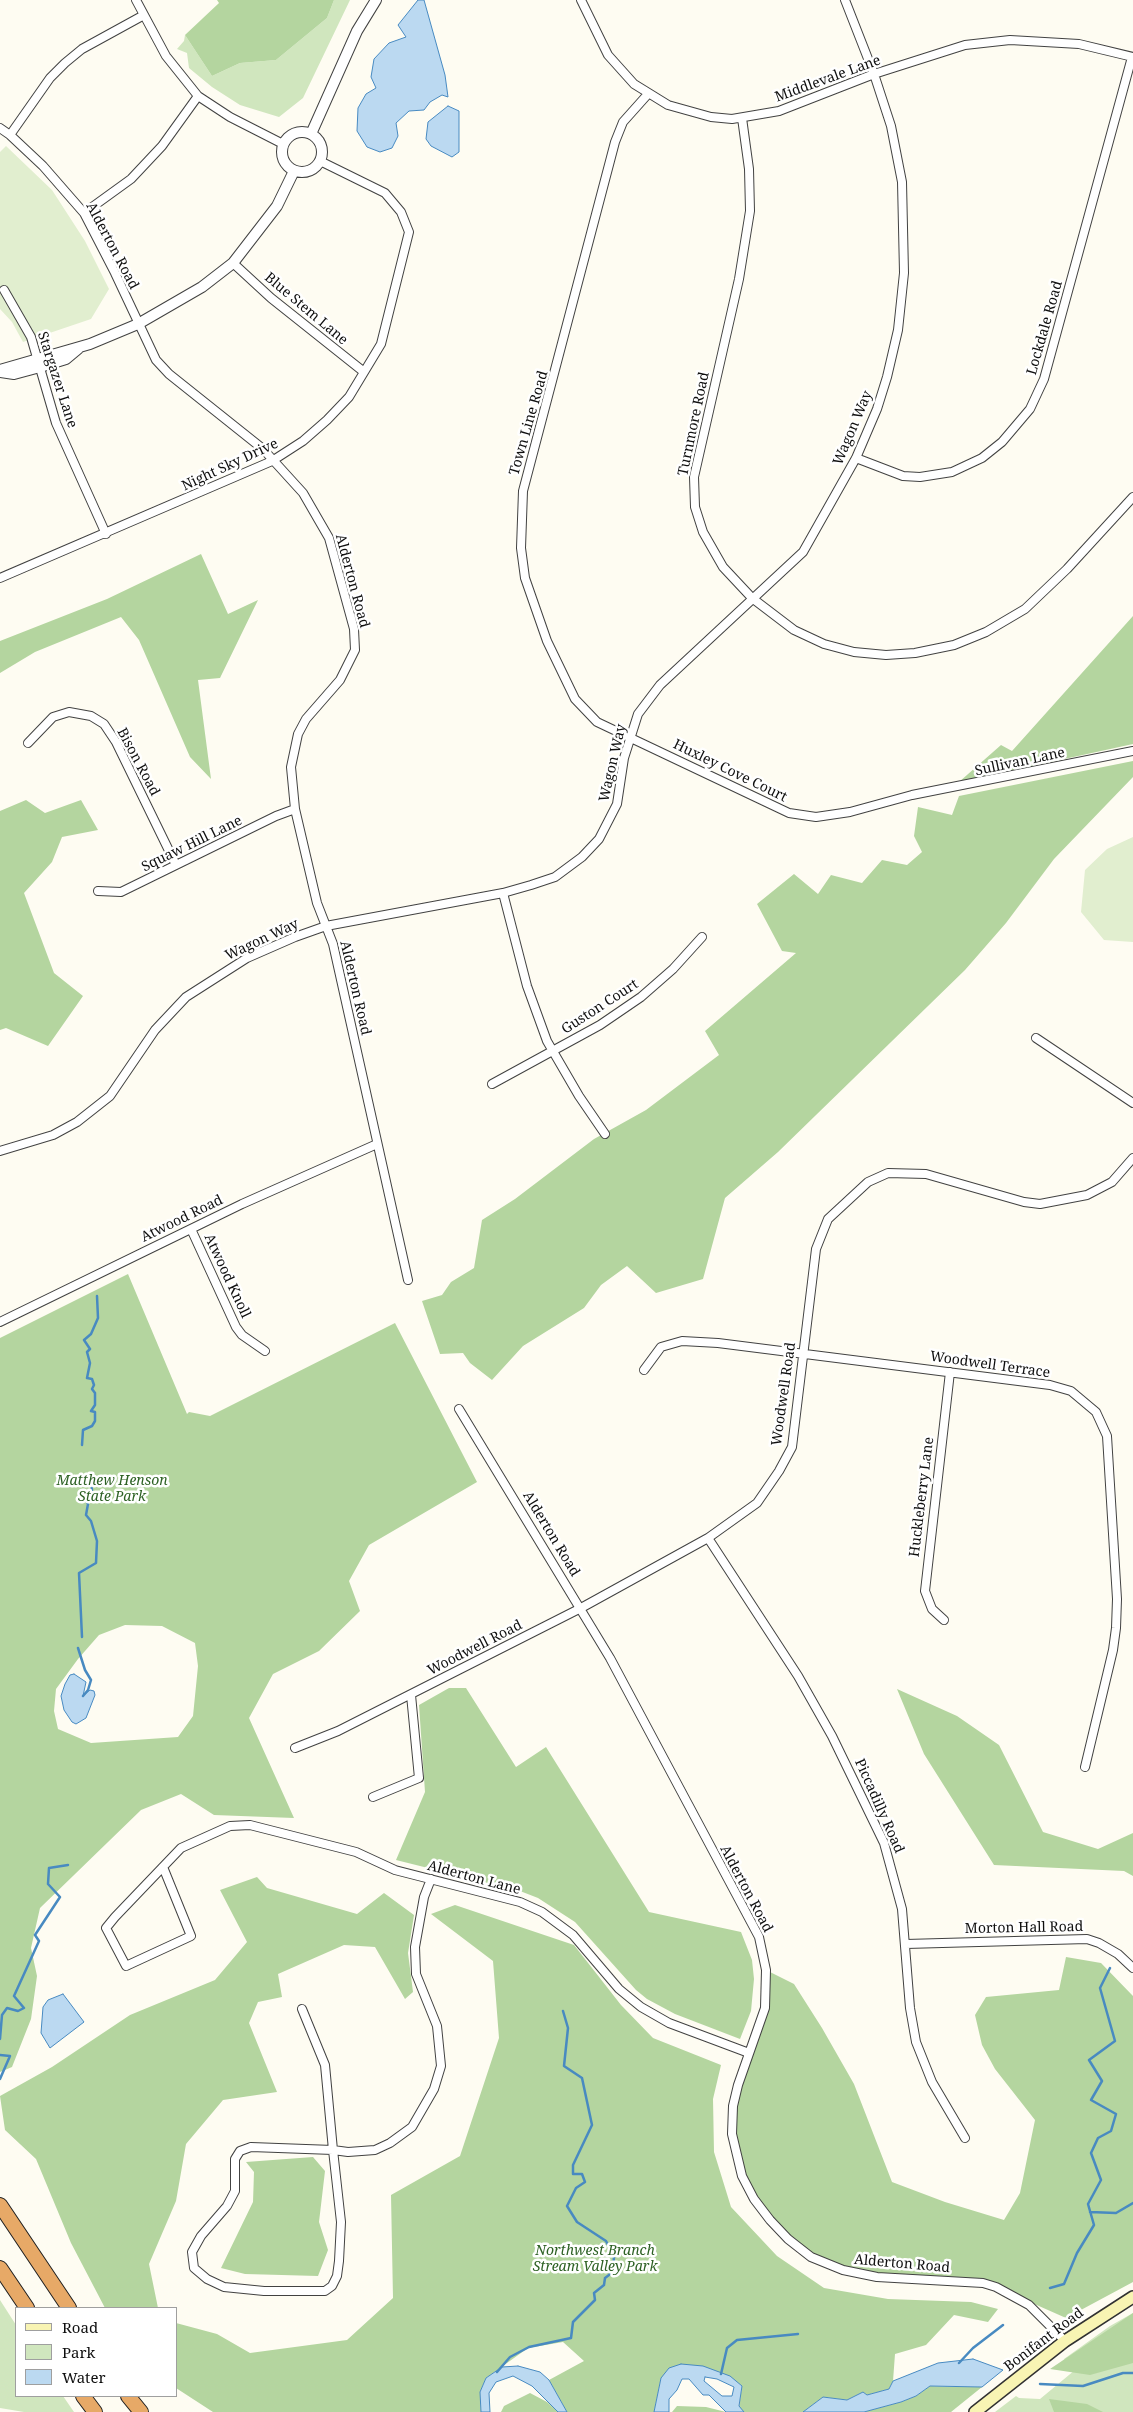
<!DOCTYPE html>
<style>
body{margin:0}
#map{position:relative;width:1133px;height:2412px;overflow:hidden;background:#fefcf2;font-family:"Noto Serif",serif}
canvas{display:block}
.legend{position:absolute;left:15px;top:2307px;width:162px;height:90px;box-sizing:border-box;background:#fff;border:1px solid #9f9f9f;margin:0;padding:6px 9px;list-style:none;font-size:15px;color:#0f0f0f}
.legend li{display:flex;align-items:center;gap:10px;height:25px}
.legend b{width:25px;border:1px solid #9f9f9f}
</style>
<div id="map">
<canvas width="1133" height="2412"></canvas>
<ul class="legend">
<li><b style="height:6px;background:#f8f4b3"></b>Road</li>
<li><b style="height:14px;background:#d0e6be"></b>Park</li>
<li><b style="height:14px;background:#bbd9f1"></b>Water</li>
</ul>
</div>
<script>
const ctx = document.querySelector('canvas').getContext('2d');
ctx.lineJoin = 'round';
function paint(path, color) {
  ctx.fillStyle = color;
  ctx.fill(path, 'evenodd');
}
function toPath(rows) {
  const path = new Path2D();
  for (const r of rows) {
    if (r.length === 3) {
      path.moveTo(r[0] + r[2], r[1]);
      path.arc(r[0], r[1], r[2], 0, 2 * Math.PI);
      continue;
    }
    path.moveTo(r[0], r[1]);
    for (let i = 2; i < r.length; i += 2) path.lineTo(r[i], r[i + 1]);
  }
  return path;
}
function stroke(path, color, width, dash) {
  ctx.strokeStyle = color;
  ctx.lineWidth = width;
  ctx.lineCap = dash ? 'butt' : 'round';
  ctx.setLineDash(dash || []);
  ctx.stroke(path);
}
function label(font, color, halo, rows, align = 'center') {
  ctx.font = font + ' "Noto Serif",serif';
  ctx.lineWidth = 5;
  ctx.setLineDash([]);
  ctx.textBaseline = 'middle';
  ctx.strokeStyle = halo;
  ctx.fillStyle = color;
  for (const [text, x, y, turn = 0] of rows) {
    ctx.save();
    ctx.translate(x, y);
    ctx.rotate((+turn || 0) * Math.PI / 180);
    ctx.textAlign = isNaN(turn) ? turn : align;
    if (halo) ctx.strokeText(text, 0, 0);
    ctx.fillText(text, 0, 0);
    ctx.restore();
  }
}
paint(toPath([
 [334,0,350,0,303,98,279,117,240,105,212,87,189,68,187,53,177,49,184,41,185,35,212,76,240,63,276,60,327,18],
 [0,2300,16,2325,16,2396,63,2396,74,2412,24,2412,0,2408],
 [1133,2313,1133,2412,995,2412,1016,2396,1019,2398,1040,2399,1075,2370,1064,2359,1110,2326]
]), '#d0e6be');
paint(toPath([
 [217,0,334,0,327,18,276,60,240,63,212,76,185,35,219,3],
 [201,554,228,614,258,600,220,678,198,680,211,779,190,757,139,640,121,617,35,652,0,673,0,641,107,599],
 [1133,616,1133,744,959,782,1001,745,1012,751],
 [1133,761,1133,777,1054,859,1006,923,965,970,778,1152,725,1198,703,1279,656,1293,627,1266,601,1285,584,1308,523,1346,492,1380,470,1363,463,1353,440,1354,422,1301,442,1295,451,1282,474,1268,482,1220,515,1199,594,1139,646,1110,719,1055,705,1031,796,953,782,951,757,904,794,874,818,894,831,875,862,883,882,860,907,865,922,852,914,836,918,807,952,815,959,796],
 [26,800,45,813,81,800,98,830,62,837,52,862,24,893,54,973,83,996,48,1046,6,1028,0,1030,0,811],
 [128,1274,187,1414,189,1412,210,1416,395,1323,477,1482,369,1545,349,1581,360,1611,319,1651,273,1674,249,1718,294,1818,214,1815,181,1794,141,1810,40,1908,31,1948,37,1976,31,2019,12,2067,0,2072,0,1338],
 [125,1625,162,1626,195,1643,198,1666,193,1716,178,1737,91,1743,58,1729,54,1711,56,1689,78,1659,99,1635],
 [449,1688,466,1688,516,1767,546,1747,649,1912,741,1932,752,1960,754,1979,751,2011,740,2039,675,2014,647,1999,636,1990,575,1922,538,1898,520,1891,396,1860,425,1792,419,1705],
 [897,1689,957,1716,999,1745,1043,1832,1098,1849,1133,1833,1133,1876,1124,1871,994,1865,924,1754],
 [257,1877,267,1888,357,1914,384,1893,414,1915,408,1953,413,1992,405,1999,375,1947,344,1945,278,1974,282,1997,258,2002,249,2023,277,2092,223,2100,186,2144,176,2201,149,2264,158,2308,105,2308,71,2243,36,2159,5,2130,0,2096,52,2067,130,2015,215,1980,247,1942,220,1890],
 [455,1905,574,1945,621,2005,653,2038,721,2065,713,2099,714,2152,731,2207,777,2256,824,2288,888,2299,971,2302,998,2309,988,2322,954,2315,926,2345,895,2354,893,2381,889,2389,867,2395,863,2392,847,2400,823,2397,803,2412,744,2412,739,2407,742,2386,730,2377,706,2369,661,2378,654,2412,567,2412,549,2380,584,2361,563,2342,528,2348,486,2378,480,2392,481,2412,213,2412,176,2388,176,2323,217,2334,250,2353,347,2340,393,2298,391,2195,460,2156,499,2038,493,1961,431,1914],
 [1066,1957,1101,1963,1133,1996,1133,2282,1066,2318,996,2287,877,2277,811,2257,788,2239,754,2199,735,2152,733,2106,765,2008,766,1970,794,1984,822,2028,854,2084,892,2182,945,2202,1004,2220,1020,2193,1035,2120,995,2069,982,2045,975,2015,986,1997,1059,1990],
 [313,2157,325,2171,319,2222,328,2250,318,2276,245,2274,221,2268,253,2202,254,2172,246,2162],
 [1133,2313,1133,2363,1090,2375,1050,2369],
 [930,2386,982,2387,951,2412,864,2412,901,2402,916,2396],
 [530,2393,547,2402,558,2412,501,2412,504,2406],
 [1049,2399,1087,2404,1103,2412,1054,2412],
 [677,2406,706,2407,726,2412,672,2412]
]), '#b4d59f');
paint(toPath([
 [6,146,52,190,85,241,109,289,91,319,23,342,12,322,0,309,0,152],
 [1133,837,1133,942,1104,940,1081,912,1085,870,1107,849]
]), '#e1eecf');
const water = toPath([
 [418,0,424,0,445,75,448,97,442,95,430,102,424,110,409,111,396,123,398,136,392,148,380,152,367,147,357,131,358,108,366,94,376,88,371,77,374,59,389,43,406,37,398,25,418,0],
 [448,106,459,111,459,152,452,157,431,146,426,139,428,122,448,106],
 [74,1674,86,1682,83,1696,90,1690,94,1691,95,1695,86,1718,76,1724,72,1722,64,1710,61,1696,65,1684,70,1675,74,1674],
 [63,1994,84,2022,50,2048,41,2033,43,2007,48,2000,63,1994],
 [973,2359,1003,2370,982,2387,930,2386,916,2396,901,2402,864,2412,803,2412,823,2397,847,2400,863,2392,867,2395,889,2389,893,2381,938,2363,973,2359],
 [681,2364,703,2366,730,2376,742,2386,739,2406,744,2412,726,2412,709,2395,703,2395,689,2379,682,2379,677,2390,669,2399,669,2412,654,2412,661,2378,669,2368,681,2364],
 [705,2377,717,2379,734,2387,732,2396,722,2396,704,2381,705,2377],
 [518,2366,540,2372,549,2380,567,2412,558,2412,532,2386,513,2376,496,2382,489,2393,490,2412,481,2412,480,2392,486,2378,502,2367,518,2366]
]);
paint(water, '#bbd9f1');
stroke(water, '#488ac1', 1);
stroke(toPath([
 [82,1445,83,1430,92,1426,95,1421,95,1412,91,1411,95,1405,95,1393,92,1389,94,1385,92,1379,87,1378,90,1363,87,1352,90,1349,84,1340,91,1334,98,1318,97,1296],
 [81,1475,90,1479,92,1490,88,1493,86,1500,88,1504,86,1515,91,1521,97,1541,96,1563,79,1573,82,1637],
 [78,1648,85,1670,91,1680,88,1690,83,1696],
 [0,2039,2,2015,7,2008,18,2011,24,2008,14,1996,39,1941,35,1935,60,1897,48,1884,49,1868,68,1865],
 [0,2055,10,2056,0,2079],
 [1090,2212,1116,2213,1133,2203],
 [1050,2288,1064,2284,1077,2253,1094,2225,1088,2204,1101,2180,1091,2153,1098,2138,1111,2131,1116,2114,1091,2100,1102,2081,1089,2060,1115,2041,1100,1988,1110,1968],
 [959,2363,973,2348,1003,2325],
 [497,2372,510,2357,529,2347,571,2338,573,2322,595,2300,594,2293,604,2285,605,2278,613,2272,614,2256,606,2241,577,2222,567,2206,576,2188,585,2182,582,2174,573,2174,573,2165,592,2125,582,2078,564,2066,568,2028,563,2011],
 [721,2374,727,2348,737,2340,798,2334],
 [1040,2384,1083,2386,1123,2373,1133,2373]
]), '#488ac1', 2.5);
const minor = toPath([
 [136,0,166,56,198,96,230,117,283,144],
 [581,0,608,55,634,84,668,105,711,117,732,119,779,111,874,74,965,45,1010,40,1079,44,1133,57],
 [648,94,623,122,615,142,523,491,521,548,525,578,547,641,575,699,597,722,789,813,816,817,850,812,912,795,1133,751],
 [742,118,749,169,750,211,739,279,694,477,695,507,703,532,723,567,752,598,794,630,824,644,854,652,886,655,915,653,954,645,986,632,1025,609,1067,569,1133,497],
 [0,128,10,135,43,166,84,213,115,273,156,360,169,374,263,449,303,493,329,538,354,629,355,650,340,680,306,719,298,734,291,767,295,809,317,903,333,944,408,1280],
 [10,135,50,78,65,63,82,49,144,15],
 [84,213,131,179,162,146,198,96],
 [233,263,271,298,364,372],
 [4,290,31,337,56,423,106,534],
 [856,458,903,476,920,477,952,472,982,458,1002,442,1030,409,1044,379,1132,57],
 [0,578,272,461,303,441,327,420,349,397,381,344,409,232,401,212,385,193,320,161],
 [28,743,53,717,69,712,91,716,104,724,116,742,176,865],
 [98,891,121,892,276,816,295,809],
 [503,893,527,986,547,1041,579,1096,605,1134],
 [1036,1038,1133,1103],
 [492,1084,600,1025,641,997,673,969,702,937],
 [0,1151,53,1135,77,1122,110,1096,155,1030,186,997,247,958,295,937,326,926,503,893,531,885,555,877,582,857,599,839,617,804,624,758,638,714,660,685,803,552,856,458,877,409,887,377,898,330,904,273,902,182,891,126,874,74,845,0],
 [191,1229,236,1327,242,1335,265,1351],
 [0,1322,242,1204,377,1144],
 [644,1370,661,1347,682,1341,718,1343,1050,1385,1071,1391,1096,1412,1107,1436,1117,1599,1116,1628,1113,1650,1085,1767],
 [459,1409,610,1658,759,1937,766,1970,765,2008,738,2085,733,2106,732,2134,742,2176,754,2199,770,2220,788,2239,811,2257,843,2270,877,2277,983,2283,996,2287,1029,2305,1065,2341],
 [708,1538,798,1676,832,1736,884,1843,902,1909,910,2008,916,2042,932,2082,965,2138],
 [944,1620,932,1609,925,1591,950,1372],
 [295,1748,338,1731,581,1608,708,1538,757,1503,779,1471,792,1447,816,1249,828,1219,868,1182,888,1173,926,1174,1024,1202,1040,1204,1087,1195,1112,1182,1133,1158],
 [373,1797,419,1778,411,1695],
 [163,1867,191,1936,126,1966,106,1928,115,1917,181,1848,230,1826,250,1825,356,1852,395,1870,520,1902,542,1912,573,1935,619,1989,641,2007,669,2023,749,2053],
 [906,1944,1087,1939,1099,1943,1118,1954,1133,1968],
 [302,2009,325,2065,333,2150,348,2152,375,2150,390,2143,412,2127,434,2089,441,2066,437,2026,416,1974,415,1947,424,1897,431,1879],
 [251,2147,333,2150,341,2222,339,2261,337,2276,332,2286,325,2291,264,2291,224,2287,207,2279,194,2268,192,2252,201,2236,227,2206,235,2191,235,2159,240,2151,251,2147]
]);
const tertiary = toPath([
 [302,152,20],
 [311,134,357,31,376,0],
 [0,370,90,344,138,324,202,287,233,263,277,206,294,171],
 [0,372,14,374,40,367,66,359,78,349]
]);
const secondary = toPath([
 [975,2412,1065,2341,1133,2297]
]);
const motorway = toPath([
 [0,2205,69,2308],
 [0,2268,27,2308],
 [83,2396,95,2412],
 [128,2396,141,2412]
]);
stroke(minor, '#424242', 10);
stroke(tertiary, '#424242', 12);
stroke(secondary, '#313131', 14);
stroke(motorway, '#202020', 16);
stroke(minor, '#fff', 8);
stroke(tertiary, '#fff', 10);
stroke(secondary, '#f8f4b3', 11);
stroke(motorway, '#e7a967', 14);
label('14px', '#0f0f0f', '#fff', [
 ["Middlevale Lane",828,79,-20],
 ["Alderton Road",112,246,62],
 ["Blue Stem Lane",306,309,40],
 ["Lockdale Road",1045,328,-74],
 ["Stargazer Lane",57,380,72],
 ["Town Line Road",529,423,-74],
 ["Turnmore Road",694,424,-78],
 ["Wagon Way",853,428,-67],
 ["Night Sky Drive",230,465,-25],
 ["Alderton Road",352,581,75],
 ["Bison Road",138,762,62],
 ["Sullivan Lane",1020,762,-12],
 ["Wagon Way",613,763,-77],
 ["Huxley Cove Court",730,771,26],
 ["Squaw Hill Lane",192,844,-26],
 ["Wagon Way",262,940,-25],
 ["Alderton Road",355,988,77],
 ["Guston Court",600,1007,-33],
 ["Atwood Road",182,1219,-26],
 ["Atwood Knoll",227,1276,65],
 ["Woodwell Terrace",990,1365,8],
 ["Woodwell Road",784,1394,-82],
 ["Huckleberry Lane",922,1497,-83],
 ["Alderton Road",551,1534,59],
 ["Woodwell Road",475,1648,-27],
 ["Piccadilly Road",879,1806,66],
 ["Alderton Lane",474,1878,15],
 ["Alderton Road",746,1889,62],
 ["Morton Hall Road",1024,1928,-1],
 ["Alderton Road",902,2264,5],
 ["Bonifant Road",1044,2340,-37]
]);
label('italic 14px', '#2d6124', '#fff', [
 ["Matthew Henson",112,1481],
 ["State Park",112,1497],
 ["Northwest Branch",595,2251],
 ["Stream Valley Park",595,2267]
]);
</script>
